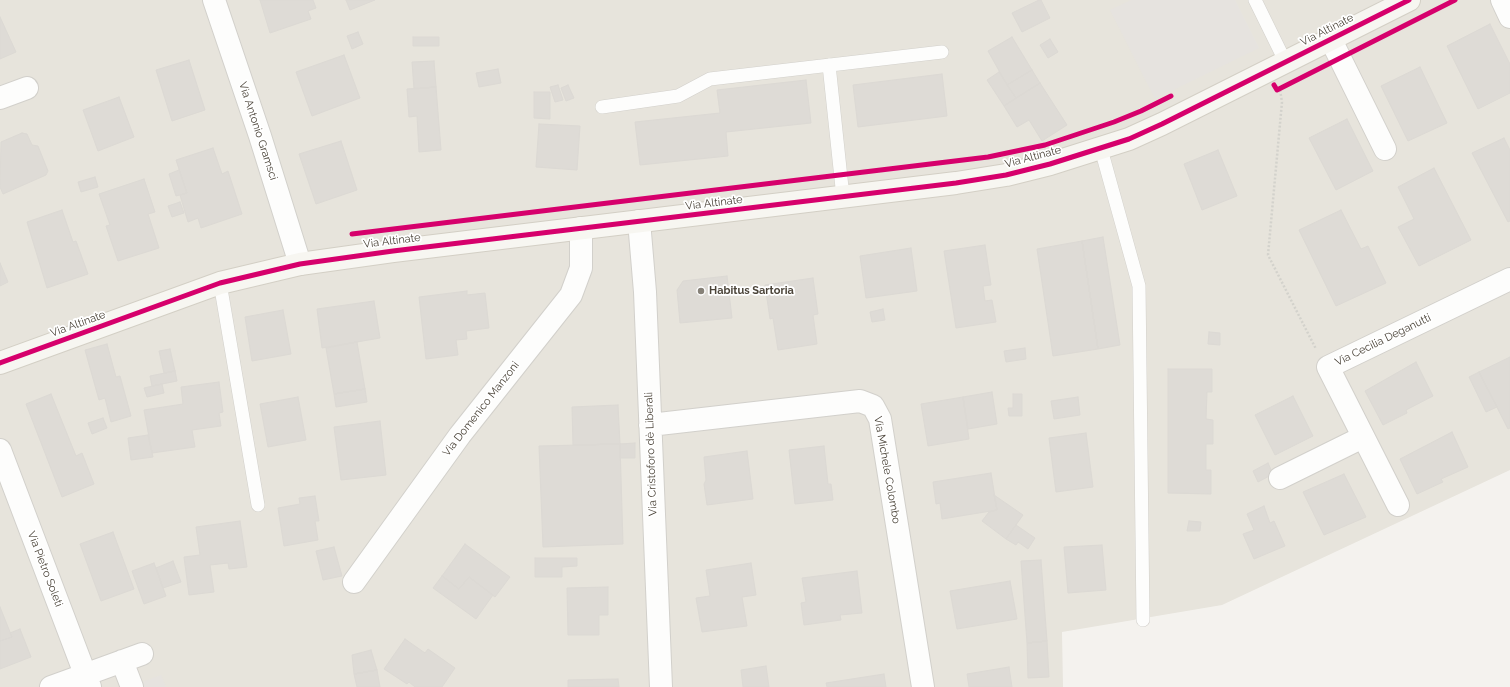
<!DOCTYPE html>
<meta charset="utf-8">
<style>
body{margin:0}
canvas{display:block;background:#f4f2ee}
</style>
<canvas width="1510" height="687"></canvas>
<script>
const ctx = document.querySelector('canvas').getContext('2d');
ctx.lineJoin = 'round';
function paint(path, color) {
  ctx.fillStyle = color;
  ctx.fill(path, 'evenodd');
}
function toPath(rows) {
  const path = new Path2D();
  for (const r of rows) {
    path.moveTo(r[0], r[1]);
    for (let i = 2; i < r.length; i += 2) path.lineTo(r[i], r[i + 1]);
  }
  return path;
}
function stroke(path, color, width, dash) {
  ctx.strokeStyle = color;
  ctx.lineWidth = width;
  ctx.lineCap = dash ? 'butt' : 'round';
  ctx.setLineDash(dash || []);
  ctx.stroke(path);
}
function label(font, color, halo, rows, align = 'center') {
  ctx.font = font + ' Raleway,sans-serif';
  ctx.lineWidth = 3.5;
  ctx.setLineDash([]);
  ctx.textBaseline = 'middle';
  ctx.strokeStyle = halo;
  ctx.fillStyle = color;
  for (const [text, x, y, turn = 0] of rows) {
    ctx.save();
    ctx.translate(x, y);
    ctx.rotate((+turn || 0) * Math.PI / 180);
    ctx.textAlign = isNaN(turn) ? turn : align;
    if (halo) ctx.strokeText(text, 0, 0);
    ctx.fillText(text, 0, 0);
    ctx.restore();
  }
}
paint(toPath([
 [0,0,1510,0,1510,470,1222,605,1062,632,1063,687,0,687]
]), '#e7e4dc');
paint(toPath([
 [1131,0,1235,0,1259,48,1155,99,1110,10],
 [161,675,166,687,129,687]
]), '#e6e3df');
const building = toPath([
 [260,0,313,0,316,8,308,11,311,19,270,33,260,0],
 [346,0,375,0,350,10,346,0],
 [1039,0,1041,0,1050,18,1022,32,1012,13,1039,0],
 [0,17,16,52,0,59,0,17],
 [1490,24,1510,64,1510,93,1478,109,1447,46,1490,24],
 [358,32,363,44,352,49,347,36,358,32],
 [413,37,439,37,439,46,413,46,413,37],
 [1012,37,1032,70,1007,85,988,51,1012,37],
 [1050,39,1058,52,1048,58,1040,45,1050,39],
 [344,55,360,98,312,116,296,72,344,55],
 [189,60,205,110,172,121,156,70,189,60],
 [434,61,436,87,414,89,412,62,434,61],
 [1420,67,1447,123,1408,141,1381,86,1420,67],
 [498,69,501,83,479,87,476,73,498,69],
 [1032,70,1040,83,1016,98,1007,85,1032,70],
 [999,72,1016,98,1004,106,987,80,999,72],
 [942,74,947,116,858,127,853,85,942,74],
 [806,80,811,123,726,132,728,156,640,165,635,122,720,113,717,90,806,80],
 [1040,83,1067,125,1042,141,1029,120,1017,127,1004,106,1040,83],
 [558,85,563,100,555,102,550,87,558,85],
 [568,85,574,98,566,101,561,88,568,85],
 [436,87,441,150,419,152,417,116,409,117,407,89,436,87],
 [534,92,550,92,550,119,534,118,534,92],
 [119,97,134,137,98,151,83,110,119,97],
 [1347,119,1373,171,1336,190,1309,138,1347,119],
 [539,124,580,126,577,170,536,167,539,124],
 [22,133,27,134,32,145,38,146,48,171,46,175,3,194,0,187,1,142,22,133],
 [1504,138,1510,150,1510,221,1508,222,1472,153,1504,138],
 [341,141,357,190,316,204,299,154,341,141],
 [213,148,222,174,228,171,242,214,201,228,198,218,188,222,180,195,187,193,176,160,213,148],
 [1218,150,1237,196,1202,210,1184,164,1218,150],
 [1434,168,1471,240,1419,266,1398,227,1414,219,1398,187,1434,168],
 [179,170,187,193,176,196,169,174,179,170],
 [95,177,98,187,81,192,78,182,95,177],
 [144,179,155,212,148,214,159,248,118,261,106,226,110,225,99,194,144,179],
 [180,202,184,213,172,217,168,206,180,202],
 [62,210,73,242,76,241,88,274,47,288,27,222,62,210],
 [1341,210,1361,249,1368,246,1386,283,1336,306,1299,230,1341,210],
 [1103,237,1120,345,1098,349,1082,241,1103,237],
 [1082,241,1098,349,1053,356,1037,249,1082,241],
 [985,245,991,285,983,286,985,301,992,300,996,322,956,328,944,251,985,245],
 [911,248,917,291,866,298,860,256,911,248],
 [0,263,8,282,0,286,0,263],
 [727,276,732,318,680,323,677,290,683,281,727,276],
 [813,278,818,314,813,315,817,344,778,350,773,318,770,319,765,285,813,278],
 [467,291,467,295,485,293,489,328,466,331,467,339,456,340,458,355,426,359,419,297,467,291],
 [374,301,380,338,322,348,317,309,374,301],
 [883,309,885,320,872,322,870,312,883,309],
 [283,310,291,354,252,361,245,317,283,310],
 [1209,332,1220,333,1220,345,1208,344,1209,332],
 [357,342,365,389,334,394,326,348,357,342],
 [107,344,116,377,120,376,131,416,111,422,105,398,99,400,85,350,107,344],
 [1025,348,1026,359,1006,362,1004,351,1025,348],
 [170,349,175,371,164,373,159,351,170,349],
 [1510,357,1510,428,1508,429,1479,372,1510,357],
 [1416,362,1433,396,1406,410,1407,413,1383,425,1365,391,1416,362],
 [1168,369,1212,369,1212,392,1207,392,1206,419,1213,420,1213,444,1206,444,1206,470,1211,470,1211,494,1168,493,1168,369],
 [175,371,177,381,152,386,150,376,175,371],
 [1479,372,1497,407,1486,412,1469,377,1479,372],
 [219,382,223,412,219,413,221,426,192,430,195,447,152,453,144,410,183,404,181,387,219,382],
 [162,384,164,393,147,397,144,388,162,384],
 [365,389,367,402,336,407,334,394,365,389],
 [992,392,997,424,968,429,963,397,992,392],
 [51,394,76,456,82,453,94,484,62,497,26,404,51,394],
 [1013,394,1022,394,1022,416,1009,416,1008,408,1013,408,1013,394],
 [1293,396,1313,436,1275,455,1255,415,1293,396],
 [298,397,306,440,268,447,260,404,298,397],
 [963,397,969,439,928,446,921,404,963,397],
 [1078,397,1080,415,1054,419,1051,401,1078,397],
 [618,405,620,444,573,445,572,407,618,405],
 [103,418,107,428,92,434,88,423,103,418],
 [380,421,386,475,341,480,334,427,380,421],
 [1452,432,1468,467,1441,479,1443,482,1417,494,1400,459,1452,432],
 [1086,433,1093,487,1056,492,1049,438,1086,433],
 [148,435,153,457,131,460,128,438,148,435],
 [635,443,635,458,620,458,620,444,635,443],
 [620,444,623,544,543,547,539,446,620,444],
 [824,446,828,484,831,484,833,500,795,504,789,450,824,446],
 [747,451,753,499,707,505,704,484,706,480,704,457,747,451],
 [1268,463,1273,474,1258,482,1253,471,1268,463],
 [991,473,997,510,942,519,940,503,936,504,933,482,991,473],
 [1344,474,1366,517,1324,535,1303,492,1344,474],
 [994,495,1023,515,1006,539,982,521,989,512,997,510,994,495],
 [315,496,319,521,315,521,318,540,284,546,278,508,300,504,299,498,315,496],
 [1264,506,1270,523,1274,521,1285,546,1254,559,1243,534,1254,530,1247,514,1264,506],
 [240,521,247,567,229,569,228,563,210,565,214,592,189,595,184,557,200,555,196,527,240,521],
 [1189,521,1201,522,1200,531,1187,531,1189,521],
 [1016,525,1035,538,1028,549,1018,542,1016,545,1006,539,1016,525],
 [113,532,134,589,101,601,80,544,113,532],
 [465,544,510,577,495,597,469,577,459,589,442,576,465,544],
 [1102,545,1106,590,1068,593,1064,547,1102,545],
 [334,547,342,576,323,580,316,551,334,547],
 [535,558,577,558,577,566,562,567,562,577,535,577,535,558],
 [1041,560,1047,641,1027,643,1021,561,1041,560],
 [173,561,181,582,163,588,156,568,173,561],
 [154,563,166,596,144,604,132,571,154,563],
 [751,563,756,595,742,597,747,626,702,632,696,598,710,596,706,570,751,563],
 [857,571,862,613,840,615,841,620,804,625,801,603,806,602,802,578,857,571],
 [442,576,459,589,469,577,493,595,476,619,433,588,442,576],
 [1010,581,1017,619,957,629,950,591,1010,581],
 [608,587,608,615,599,615,599,635,568,635,567,588,608,587],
 [0,607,12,637,0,641,0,607],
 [20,629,31,657,0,669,0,641,12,637,10,633,20,629],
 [405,639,425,653,428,649,455,668,442,687,415,687,409,682,407,684,384,669,405,639],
 [1047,641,1049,677,1028,678,1027,643,1047,641],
 [371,650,377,670,354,674,352,655,371,650],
 [766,666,769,687,743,687,741,670,766,666],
 [1009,667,1012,687,969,687,967,674,1009,667],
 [377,670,380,687,357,687,354,674,377,670],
 [884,674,886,687,827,687,826,683,884,674],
 [618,679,619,687,568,687,568,680,618,679]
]);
paint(building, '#dedbd6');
stroke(building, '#dcd9d4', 1);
const lane = toPath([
 [1255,0,1286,63],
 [829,65,843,197],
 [602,107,678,96,710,79,942,52],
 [1101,149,1139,286,1143,620],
 [220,283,258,505]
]);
const street = toPath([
 [214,0,260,136,300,264],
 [1502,0,1510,17],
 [1331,40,1385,149],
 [0,98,27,88],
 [639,221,645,292,661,687],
 [650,425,860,401,873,406,880,419,923,687],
 [0,450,90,687],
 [1280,478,1363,437],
 [1398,505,1328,367,1510,279],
 [354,582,460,435,571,295,581,268,581,228],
 [122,661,132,687],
 [51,687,142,654]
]);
const secondary = toPath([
 [0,363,220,283,300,264,393,251,956,183,1006,175,1050,164,1129,139,1162,124,1409,0]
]);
stroke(lane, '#d2d0cb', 14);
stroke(street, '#d2d0cb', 24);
stroke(secondary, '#d3cfc5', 24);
stroke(toPath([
 [1280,90,1282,102,1268,255,1316,349]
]), '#d3d2cc', 2.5, [2, 2]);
stroke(lane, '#fdfdfc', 13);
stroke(street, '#fdfdfc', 22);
stroke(secondary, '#f7f6f1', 22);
stroke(toPath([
 [1274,85,1277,90,1455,0],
 [352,234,988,157,1045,145,1114,122,1141,111,1171,96],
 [0,363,220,283,300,264,393,251,956,183,1006,175,1050,164,1129,139,1162,124,1409,0]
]), '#d6006c', 5);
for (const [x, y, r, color] of [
 [701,291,4,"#868178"]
]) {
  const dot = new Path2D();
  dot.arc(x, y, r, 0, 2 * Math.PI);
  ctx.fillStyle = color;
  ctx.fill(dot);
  stroke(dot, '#fff', 1.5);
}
label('11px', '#4b4439', '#fff', [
 ["Via Altinate",1327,30,-27],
 ["Via Antonio Gramsci",258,131,72],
 ["Via Altinate",1033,157,-15],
 ["Via Altinate",714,203,-7],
 ["Via Altinate",392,241,-7],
 ["Via Altinate",78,324,-20],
 ["Via Cecilia Deganutti",1383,340,-26],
 ["Via Domenico Manzoni",481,409,-52],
 ["Via Cristoforo dè Liberali",651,454,-92],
 ["Via Michele Colombo",887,470,80],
 ["Via Pietro Soleti",45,569,69]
]);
label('bold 11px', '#4b4439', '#fff', [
 ["Habitus Sartoria",709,291]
], 'left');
</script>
